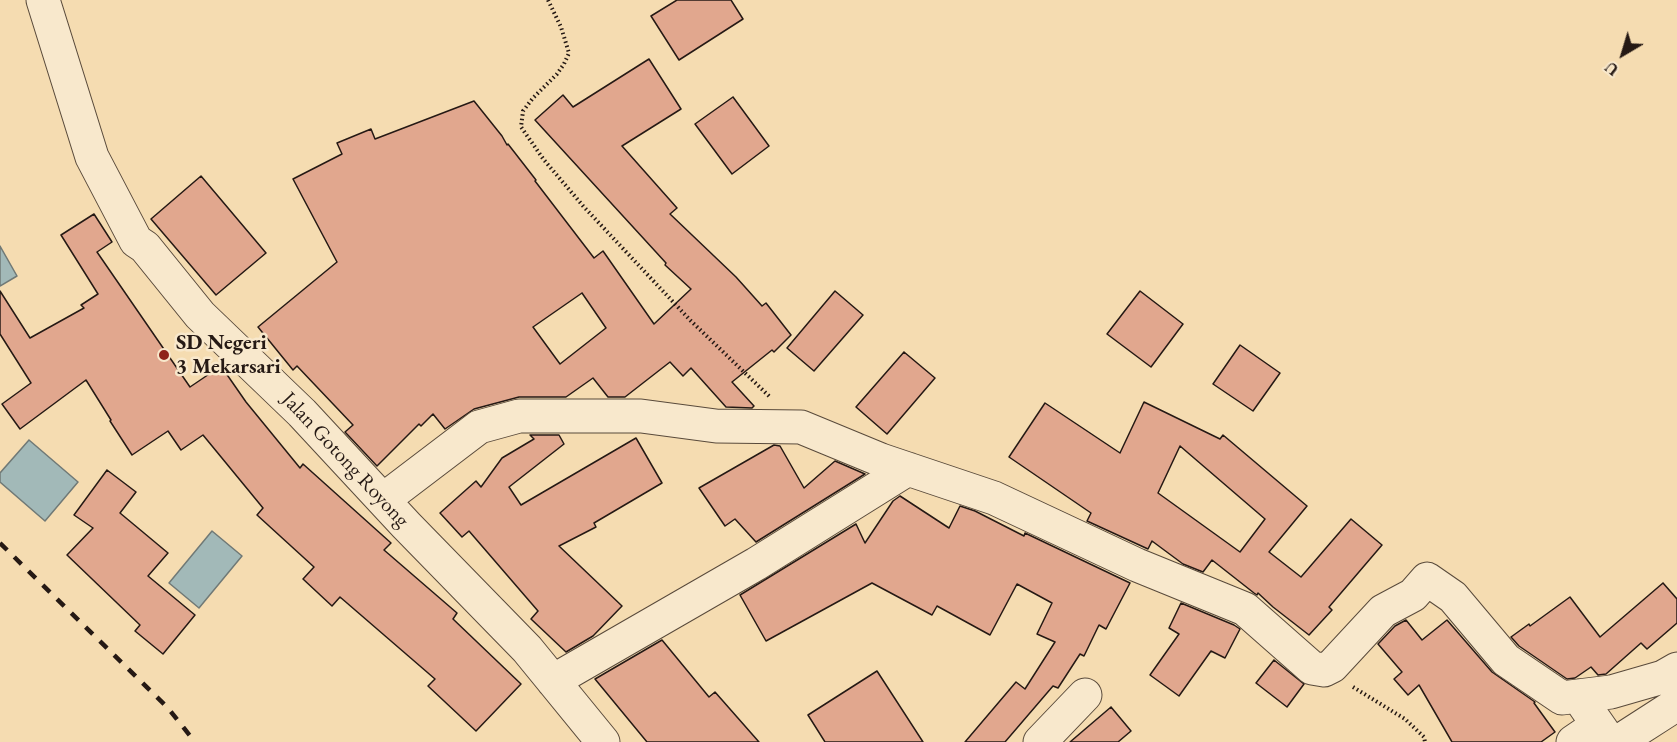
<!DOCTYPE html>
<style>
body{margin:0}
#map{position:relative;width:1677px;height:742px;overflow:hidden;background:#f5dcb1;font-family:"EB Garamond",serif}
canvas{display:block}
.north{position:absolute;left:1593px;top:24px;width:60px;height:60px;-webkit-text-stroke:4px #f8e8cc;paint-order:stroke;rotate:218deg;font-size:16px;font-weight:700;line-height:24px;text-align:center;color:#251914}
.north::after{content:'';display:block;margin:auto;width:21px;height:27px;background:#251914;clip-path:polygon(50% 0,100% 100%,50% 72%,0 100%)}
</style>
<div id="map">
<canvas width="1677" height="742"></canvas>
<div class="north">U</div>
</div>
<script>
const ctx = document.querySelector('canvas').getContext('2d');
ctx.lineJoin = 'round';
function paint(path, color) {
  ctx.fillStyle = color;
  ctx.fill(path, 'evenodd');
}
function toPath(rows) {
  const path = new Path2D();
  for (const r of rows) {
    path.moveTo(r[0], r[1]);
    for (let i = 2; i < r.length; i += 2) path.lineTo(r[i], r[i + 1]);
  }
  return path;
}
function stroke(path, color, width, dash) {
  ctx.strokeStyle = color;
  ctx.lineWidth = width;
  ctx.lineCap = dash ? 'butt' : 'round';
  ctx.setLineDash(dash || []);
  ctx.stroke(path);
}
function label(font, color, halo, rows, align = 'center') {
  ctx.font = font + ' "EB Garamond",serif';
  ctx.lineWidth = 5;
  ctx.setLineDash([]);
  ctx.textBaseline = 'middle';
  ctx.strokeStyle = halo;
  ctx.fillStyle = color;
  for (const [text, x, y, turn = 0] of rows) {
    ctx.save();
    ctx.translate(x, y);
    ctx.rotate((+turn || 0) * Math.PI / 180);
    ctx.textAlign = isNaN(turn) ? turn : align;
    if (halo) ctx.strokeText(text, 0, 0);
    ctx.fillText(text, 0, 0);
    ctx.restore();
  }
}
const water = toPath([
 [0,246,17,276,0,286,0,246],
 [29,440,78,482,45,521,0,482,0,473,29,440],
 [212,531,242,556,199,608,169,583,212,531]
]);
paint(water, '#a2b9b8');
stroke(water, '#707976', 1.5);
const building = toPath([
 [677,0,731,0,743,19,679,60,651,16,677,0],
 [649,59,681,109,622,146,677,208,670,214,736,277,762,306,766,303,791,335,774,352,772,350,732,382,754,406,752,408,726,407,691,368,683,376,670,362,625,397,608,397,593,378,566,397,519,397,474,409,445,429,433,414,421,426,419,424,377,466,345,432,353,425,297,366,293,370,258,327,337,262,293,179,342,154,337,143,371,129,375,139,474,101,502,136,507,145,508,144,536,180,535,181,594,258,603,251,654,324,691,289,665,265,666,263,535,120,563,95,573,107,649,59],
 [582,293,606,328,560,364,533,327,582,293],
 [733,97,769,146,732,174,695,124,733,97],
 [201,176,266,253,216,295,151,219,201,176],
 [94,214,112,242,97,252,190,387,221,366,246,402,300,468,303,464,391,543,384,550,457,613,453,619,521,684,476,731,428,686,435,679,340,597,332,606,303,579,314,567,257,515,263,508,203,435,181,450,168,431,132,455,110,421,111,420,86,380,20,429,2,404,31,383,0,334,0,291,30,338,84,308,81,305,98,294,61,235,94,214],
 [835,291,863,315,814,371,787,348,835,291],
 [1140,291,1183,324,1151,367,1107,334,1140,291],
 [1240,345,1280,373,1253,411,1213,384,1240,345],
 [904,352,935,378,887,434,856,407,904,352],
 [1144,402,1220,439,1223,435,1307,506,1269,552,1301,577,1351,519,1382,545,1329,607,1332,610,1309,635,1273,607,1258,593,1257,595,1254,593,1212,560,1203,572,1183,564,1152,541,1148,549,1087,521,1091,513,1009,457,1045,403,1120,453,1144,402],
 [1180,446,1265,519,1240,552,1158,493,1180,446],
 [530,435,559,435,564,444,509,487,521,505,636,438,662,483,594,523,596,527,559,546,622,606,593,636,566,652,531,619,538,611,469,531,462,537,440,513,476,481,481,487,502,458,534,439,530,435],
 [774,445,780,446,804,488,835,461,865,474,756,542,735,519,725,526,699,488,774,445],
 [107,470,136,492,120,513,168,553,148,576,195,615,163,654,135,631,140,625,67,555,93,528,74,515,107,470],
 [900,496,949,528,960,506,975,511,1024,536,1025,533,1130,583,1106,629,1099,625,1084,656,1080,654,1058,688,1053,686,1005,742,965,742,1016,682,1025,689,1055,642,1037,634,1052,603,1017,584,990,635,937,606,932,615,872,583,766,641,740,595,856,524,865,543,893,501,900,496],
 [1663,583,1677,599,1677,623,1647,649,1641,643,1606,674,1598,675,1591,667,1575,678,1567,679,1519,646,1511,637,1529,624,1530,626,1570,597,1600,637,1663,583],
 [1181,603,1234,625,1240,629,1225,658,1211,651,1179,696,1150,675,1179,634,1169,628,1181,603],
 [1406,620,1422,640,1447,620,1492,672,1535,702,1534,703,1555,732,1541,742,1452,742,1419,685,1408,695,1394,679,1402,672,1378,644,1395,626,1406,620],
 [662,640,709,697,715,692,759,742,647,742,595,679,662,640],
 [1274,660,1304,684,1287,707,1256,683,1274,660],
 [877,671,923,742,825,742,808,715,877,671],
 [1111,707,1131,731,1118,742,1070,742,1111,707]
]);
paint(building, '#e1a78e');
stroke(building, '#251914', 1.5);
const minor = toPath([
 [43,0,92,157,136,241,145,247,200,315,302,413,406,525,527,649,603,742],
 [383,500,479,427,519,416,641,416,716,426,801,427,881,460,994,498,1137,565,1245,609,1312,668,1324,670,1332,666,1383,611,1413,595,1427,579,1453,597,1506,660,1562,698,1611,692,1663,677,1677,669],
 [553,681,756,564,908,469],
 [1578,696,1610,742],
 [1040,742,1085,695],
 [1573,742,1598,725],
 [1618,742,1677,704]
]);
stroke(minor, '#594a3b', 35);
stroke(toPath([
 [548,0,561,27,569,53,564,64,557,74,533,98,523,111,521,127,544,160,584,207,691,321,770,397],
 [1353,687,1405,719,1424,737,1425,742]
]), '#251914', 4, [1.5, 3]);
stroke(minor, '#f8e8cc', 33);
stroke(toPath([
 [0,543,168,708,195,742]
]), '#251914', 4.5, [10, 10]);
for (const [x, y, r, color] of [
 [164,355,6,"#8f2418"]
]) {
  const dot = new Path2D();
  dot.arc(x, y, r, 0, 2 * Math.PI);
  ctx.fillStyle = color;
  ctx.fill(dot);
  stroke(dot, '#f8e8cc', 2);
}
label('bold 21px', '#251914', '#f8e8cc', [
 ["SD Negeri",176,343],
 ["3 Mekarsari",176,367]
], 'left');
label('21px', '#251914', '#f8e8cc', [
 ["Jalan Gotong Royong",345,460,47]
]);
</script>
